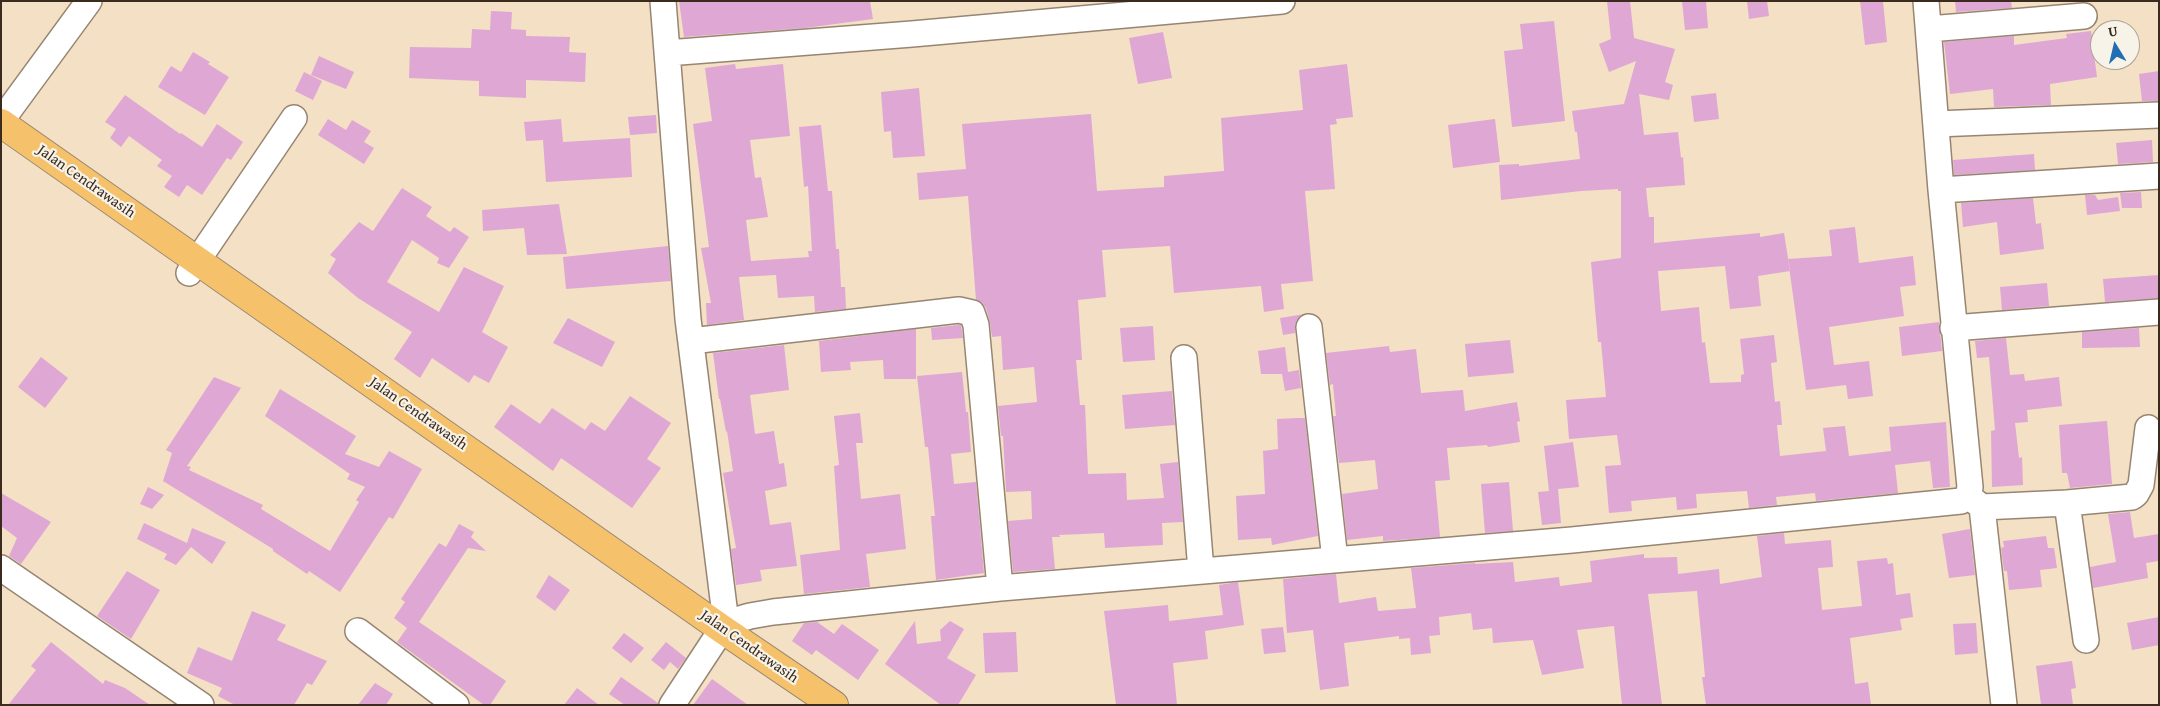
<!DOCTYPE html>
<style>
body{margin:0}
#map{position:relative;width:2160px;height:706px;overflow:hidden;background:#f3e0c5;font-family:"Gentium Book Plus",serif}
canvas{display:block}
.frame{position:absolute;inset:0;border:2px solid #3b2a1e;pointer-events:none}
.north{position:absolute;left:2090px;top:20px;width:50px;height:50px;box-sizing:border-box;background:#f7f3e8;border:1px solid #aca397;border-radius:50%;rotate:351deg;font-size:14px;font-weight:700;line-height:20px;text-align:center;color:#3b2a1e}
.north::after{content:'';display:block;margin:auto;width:18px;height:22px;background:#1f6fb2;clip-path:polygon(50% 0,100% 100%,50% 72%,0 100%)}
</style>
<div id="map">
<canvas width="2160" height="706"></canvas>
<div class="frame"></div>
<div class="north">U</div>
</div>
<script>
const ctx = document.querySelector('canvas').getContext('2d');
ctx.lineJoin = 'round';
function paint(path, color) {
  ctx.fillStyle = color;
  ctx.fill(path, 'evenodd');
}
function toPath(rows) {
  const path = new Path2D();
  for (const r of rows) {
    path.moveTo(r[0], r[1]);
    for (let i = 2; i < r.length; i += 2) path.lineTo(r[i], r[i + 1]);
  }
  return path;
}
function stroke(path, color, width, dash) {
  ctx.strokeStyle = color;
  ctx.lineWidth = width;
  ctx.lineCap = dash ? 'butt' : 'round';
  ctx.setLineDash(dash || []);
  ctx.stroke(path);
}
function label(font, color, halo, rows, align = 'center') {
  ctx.font = font + ' "Gentium Book Plus",serif';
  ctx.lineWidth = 4.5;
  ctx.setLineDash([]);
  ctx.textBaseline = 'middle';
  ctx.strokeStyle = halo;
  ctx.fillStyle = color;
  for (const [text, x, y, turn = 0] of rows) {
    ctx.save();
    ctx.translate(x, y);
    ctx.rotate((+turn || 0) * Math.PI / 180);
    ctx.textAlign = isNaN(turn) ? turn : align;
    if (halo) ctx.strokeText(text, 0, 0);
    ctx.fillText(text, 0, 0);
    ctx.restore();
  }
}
paint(toPath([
 [679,1,870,1,873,19,805,28,684,37],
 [1607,1,1630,1,1634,38,1675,49,1665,82,1673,85,1669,100,1639,94,1644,135,1678,132,1681,158,1683,157,1685,185,1646,188,1649,217,1654,217,1654,243,1760,233,1760,237,1784,233,1790,271,1758,276,1761,306,1730,309,1725,266,1658,271,1661,311,1699,307,1702,343,1705,342,1710,383,1741,382,1741,375,1744,374,1740,339,1774,335,1777,362,1771,363,1775,402,1780,401,1782,425,1777,425,1780,456,1826,451,1823,428,1845,426,1849,456,1891,451,1889,427,1946,422,1950,487,1933,488,1930,461,1895,465,1898,493,1816,501,1815,493,1776,497,1777,505,1749,508,1747,491,1696,494,1697,508,1677,510,1676,497,1631,501,1632,511,1609,513,1605,466,1621,465,1617,435,1569,439,1566,400,1606,397,1601,342,1598,342,1591,262,1621,258,1621,191,1618,191,1618,189,1581,191,1501,200,1499,165,1519,164,1519,166,1580,159,1577,132,1575,132,1572,111,1624,104,1636,61,1609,72,1599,44,1611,39],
 [1682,1,1706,1,1708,28,1685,30],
 [1747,1,1767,1,1769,16,1749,19],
 [1860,1,1883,1,1887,42,1865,45],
 [1955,1,2011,1,2012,8,1956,12],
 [491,11,512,12,511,29,526,30,526,36,570,37,569,52,586,53,585,82,526,80,526,98,479,96,479,81,409,78,410,47,471,48,472,29,490,30],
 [1554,21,1565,121,1512,127,1504,51,1523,49,1520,24],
 [2091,31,2097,77,2050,84,2051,105,1994,107,1993,89,1950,94,1944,42,2014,36,2014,45,2067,38,2066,34],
 [1163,32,1172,78,1138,84,1129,38],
 [193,52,210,62,208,64,229,77,205,115,158,87,171,66,181,72],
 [319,56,354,72,346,89,311,75],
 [735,64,736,69,783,64,790,136,750,140,755,178,761,177,768,217,746,220,751,261,809,257,808,251,812,251,808,186,804,187,799,127,821,125,828,191,832,191,836,249,839,249,841,287,845,287,846,309,815,312,814,296,778,298,776,275,739,277,744,320,707,325,706,303,711,303,701,248,709,247,693,124,712,121,705,68],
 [1347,64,1353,117,1336,119,1337,124,1330,125,1335,189,1305,191,1313,281,1281,284,1284,309,1264,312,1261,286,1174,293,1170,246,1102,250,1106,297,1078,300,1082,360,1076,360,1080,405,1085,405,1088,474,1126,473,1127,500,1164,498,1160,464,1178,462,1183,522,1162,523,1163,545,1105,548,1104,533,1059,535,1060,537,1052,537,1055,569,1013,572,1008,521,1032,519,1031,491,1006,492,1003,436,1001,436,998,406,1037,402,1034,367,1003,370,1001,336,992,337,990,323,986,308,982,303,976,300,968,196,919,200,917,173,966,169,962,124,1091,114,1097,191,1164,187,1164,176,1224,171,1221,118,1303,110,1299,70],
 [2159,71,2159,101,2142,101,2139,74],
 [304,72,322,81,313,100,295,91],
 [919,88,925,156,893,158,891,131,884,132,881,92],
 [1716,93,1719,119,1694,122,1691,96],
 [125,95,180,134,181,133,202,147,217,124,243,142,231,160,227,158,202,195,187,185,179,197,164,187,172,176,157,166,162,160,129,136,121,147,110,138,116,129,105,122],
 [656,115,657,133,630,135,628,117],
 [328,119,346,130,352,120,371,131,364,142,374,148,364,164,318,135],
 [561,119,563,142,630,138,632,177,546,182,543,140,526,141,524,122],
 [1495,119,1500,162,1453,168,1448,125],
 [2152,140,2153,162,2118,164,2116,143],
 [2034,154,2035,170,1954,175,1953,160],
 [402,188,432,207,426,216,450,232,454,227,469,237,449,268,437,263,439,258,412,240,387,282,439,312,464,267,504,286,482,332,508,347,489,383,474,375,469,383,432,358,420,378,394,359,412,332,358,298,328,273,336,259,330,255,359,222,373,231],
 [2141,192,2142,208,2122,208,2120,193],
 [2085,195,2095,195,2098,200,2118,197,2120,211,2087,215],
 [2033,198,2036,224,2041,223,2044,249,2000,255,1997,222,1963,227,1961,203],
 [559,204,567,254,527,255,524,228,483,231,482,210],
 [1855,227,1859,263,1913,256,1916,285,1900,287,1904,316,1829,327,1834,365,1869,361,1873,396,1848,399,1846,385,1806,390,1788,259,1832,256,1829,230],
 [668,246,671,281,566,289,563,257],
 [2159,275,2159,298,2105,302,2103,279],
 [2047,283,2049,306,2002,310,2000,287],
 [1305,314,1296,321,1295,333,1283,335,1280,318],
 [568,318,615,342,602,367,553,343],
 [1939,322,1942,351,1902,356,1899,327],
 [958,325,961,325,963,338,932,340,931,328],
 [1153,326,1155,360,1123,362,1120,328],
 [2139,328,2140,347,2082,348,2082,332],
 [916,329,916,379,884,379,883,360,850,362,851,370,821,372,819,341],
 [2006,338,2010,375,2024,374,2025,381,2059,377,2062,406,2027,410,2028,422,2015,423,2019,458,2022,457,2023,485,1992,487,1991,431,1995,430,1989,357,1977,358,1975,341],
 [1510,340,1514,373,1468,377,1465,344],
 [784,345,789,390,750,395,755,434,774,431,779,464,784,463,787,486,765,491,770,525,791,522,797,566,760,570,762,581,736,585,731,549,736,548,723,473,733,471,727,431,726,432,720,399,719,399,713,353],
 [1389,346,1390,352,1416,349,1421,393,1463,390,1465,411,1517,402,1520,421,1517,422,1520,442,1488,447,1487,445,1447,448,1450,480,1435,481,1440,537,1383,541,1383,536,1347,540,1342,494,1378,489,1375,460,1339,463,1333,416,1336,416,1333,384,1330,385,1326,353],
 [1285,347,1288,372,1299,370,1301,388,1285,391,1282,374,1261,374,1258,351],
 [41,357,68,378,45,408,18,387],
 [962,372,966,412,968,412,971,452,951,454,954,484,976,482,984,573,936,580,931,516,935,516,928,447,925,447,917,376],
 [214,377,241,388,187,466,191,467,189,470,263,505,261,509,330,551,359,502,356,500,365,487,347,479,350,474,265,416,280,389,356,436,345,454,379,467,389,451,422,469,393,519,389,517,340,592,309,571,307,574,273,551,273,549,163,481,172,453,166,450],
 [1172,391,1175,425,1125,429,1122,395],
 [630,396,671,423,647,459,661,468,632,508,561,458,553,471,494,427,511,404,540,424,552,408,585,430,591,422,605,431],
 [860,413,863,443,856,443,861,499,900,494,906,549,866,554,870,587,804,594,800,555,840,550,834,466,839,465,834,416],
 [1297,418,1305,418,1318,536,1272,545,1271,538,1238,540,1236,496,1265,494,1263,451,1278,449,1277,419],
 [2107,421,2112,484,2070,488,2067,473,2062,473,2059,425],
 [1573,442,1579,487,1558,489,1561,523,1542,525,1538,492,1549,491,1544,446],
 [1509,482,1513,531,1485,533,1481,484],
 [148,487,164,495,152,509,140,504],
 [1,493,51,522,21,564,9,556,17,538,1,526],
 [2130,512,2134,538,2159,534,2159,561,2146,563,2148,578,2093,588,2090,567,2116,562,2108,514],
 [144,523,187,543,192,528,226,542,212,564,191,547,176,565,164,559,167,554,137,539],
 [459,524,474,532,471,537,486,551,468,548,419,622,506,681,490,705,484,705,397,642,407,628,394,618,405,602,401,599,439,543,446,547],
 [1970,529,1975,575,1949,578,1942,534],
 [1784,533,1785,544,1831,540,1833,567,1818,568,1822,610,1862,606,1857,561,1887,558,1888,564,1893,563,1896,595,1910,593,1913,617,1900,619,1902,630,1850,638,1855,684,1868,682,1871,705,1706,705,1702,677,1705,677,1697,591,1648,594,1662,705,1622,705,1614,626,1577,630,1584,668,1542,675,1533,640,1493,643,1492,628,1473,630,1471,613,1439,617,1440,635,1429,636,1431,653,1411,655,1410,638,1399,639,1399,636,1344,643,1349,686,1320,690,1313,630,1287,633,1283,579,1336,574,1339,603,1376,597,1378,611,1416,608,1411,568,1475,563,1475,564,1513,562,1515,582,1559,577,1560,586,1592,582,1590,561,1644,554,1644,558,1677,557,1678,574,1719,569,1720,584,1762,577,1757,536],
 [2046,536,2048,548,2054,548,2057,568,2040,570,2042,587,2009,590,2007,571,2004,571,2001,548,2004,547,2003,541],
 [127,571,160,590,131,639,97,616],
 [549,575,570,590,555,611,536,597],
 [1238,582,1244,625,1205,631,1208,659,1173,663,1177,705,1116,705,1104,611,1168,605,1169,621,1223,615,1219,585],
 [252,611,286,625,277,640,327,661,312,685,307,683,294,705,235,705,218,696,222,688,187,673,198,647,232,661],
 [2159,617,2159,645,2132,650,2127,623],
 [915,621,917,644,941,641,940,630,950,621,964,629,947,658,976,675,958,705,941,705,885,664],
 [817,622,834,634,842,624,879,650,858,680,816,650,812,655,792,641,804,623],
 [1976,623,1978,653,1955,655,1953,624],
 [1283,627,1286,652,1264,654,1261,629],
 [1016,632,1018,672,985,673,983,633],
 [624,633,644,648,631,663,612,648],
 [51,642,103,684,105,680,125,688,150,705,8,705,36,670,31,666],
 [666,642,686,658,678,669,670,662,664,670,651,660],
 [2072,661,2076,688,2071,689,2073,705,2041,705,2036,666],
 [621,677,658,703,658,705,625,705,609,694],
 [712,679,748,705,693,705],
 [375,683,393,694,386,705,358,705],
 [577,688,599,705,564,705]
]), '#dfa7d4');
const minor = toPath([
 [663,1,688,319,726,623],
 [1929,29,2084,16],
 [667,53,912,34,1282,1],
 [1,121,89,1],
 [1936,124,2159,115],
 [1941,190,2159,176],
 [189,273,294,118],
 [1309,327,1335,560],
 [1953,328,2159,312],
 [691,341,959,310,972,313,976,325,1000,588],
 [1184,358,1201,571],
 [1968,496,1982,507,2067,503,2132,497,2136,494,2141,485,2148,428],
 [2067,503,2086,640],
 [1982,507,2004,705],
 [1,568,201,705],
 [358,631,456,705],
 [672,705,726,623,750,616,773,612,1000,588,1572,540,1961,501,1968,496,1970,487,1941,190,1926,1]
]);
const major = toPath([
 [1,123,722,629,834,705]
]);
stroke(minor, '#978572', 28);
stroke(major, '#978572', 30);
stroke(minor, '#fff', 25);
stroke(major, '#f5c16b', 28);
label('15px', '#3b2a1e', '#f7f3e8', [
 ["Jalan Cendrawasih",86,182,35],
 ["Jalan Cendrawasih",418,414,35],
 ["Jalan Cendrawasih",749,647,35]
]);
</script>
